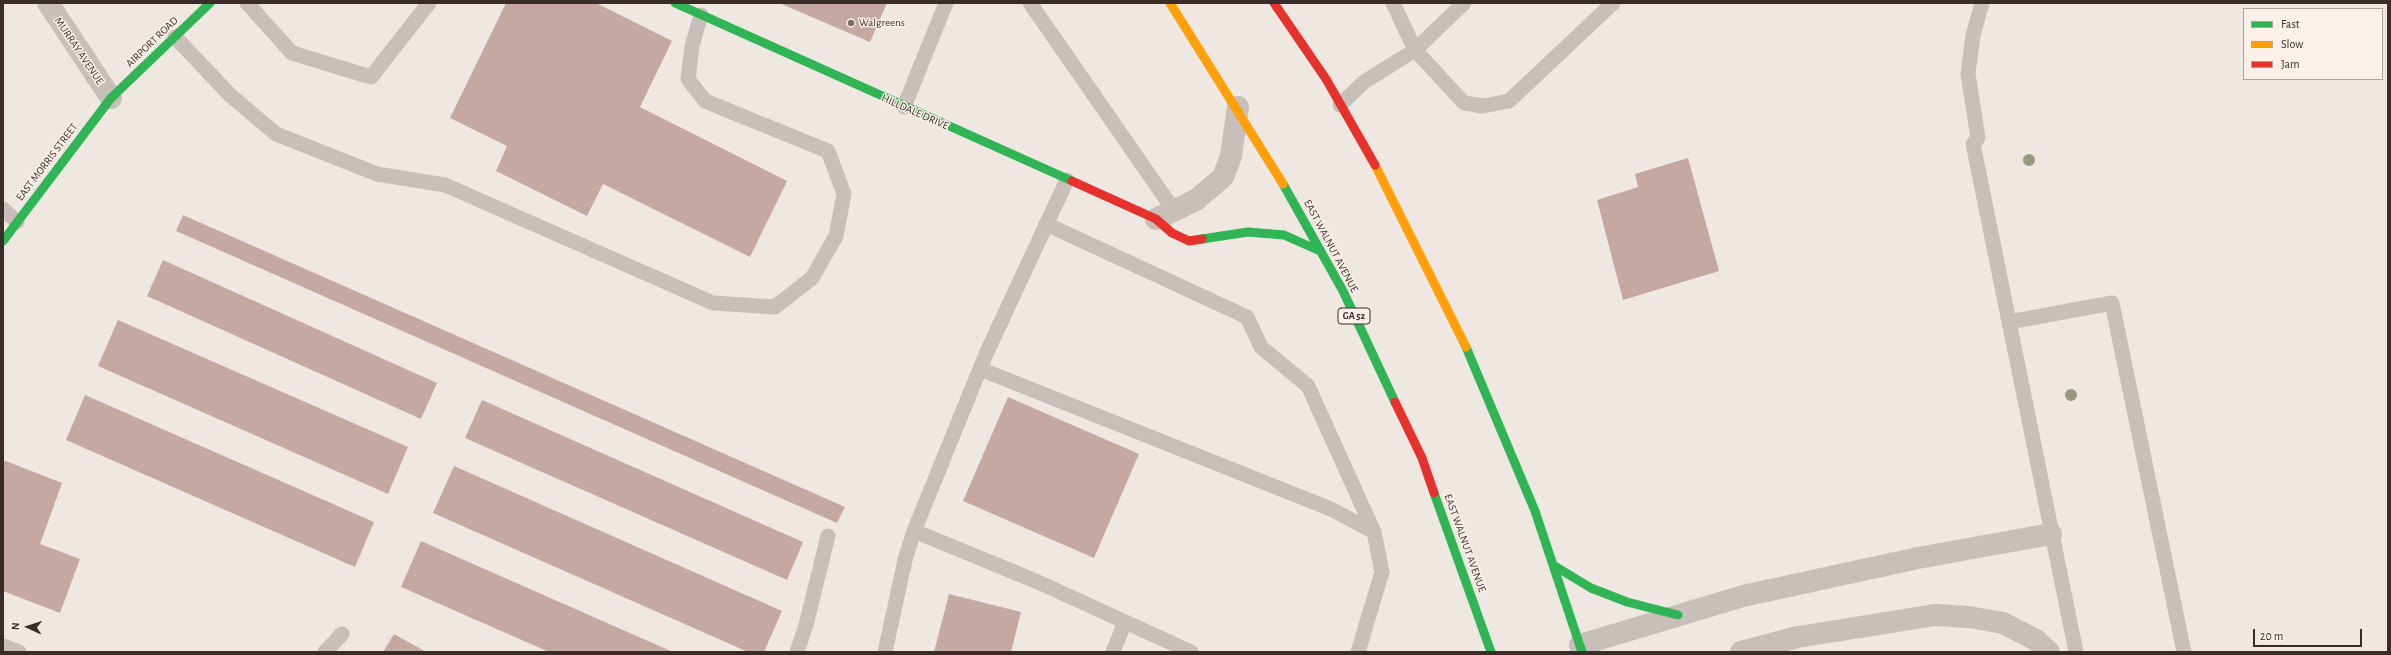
<!DOCTYPE html>
<style>
body{margin:0}
#map{position:relative;width:2391px;height:655px;overflow:hidden;background:#efe8e2;font-family:"Alegreya Sans",sans-serif}
canvas{display:block}
.frame{position:absolute;inset:0;border:4px solid #3a2c28;pointer-events:none}
.legend{position:absolute;left:2243px;top:8px;width:140px;height:72px;box-sizing:border-box;background:#fcf1e9;border:1px solid #aea29c;margin:0;padding:5px 7px;list-style:none;font-size:12px;color:#3a2c28}
.legend li{display:flex;align-items:center;gap:8px;height:20px}
.legend b{width:20px;border:1px solid #aea29c}
.north{position:absolute;left:8px;top:607px;width:40px;height:40px;-webkit-text-stroke:3px #fcf1e9;paint-order:stroke;rotate:273deg;font-size:11px;font-weight:700;line-height:16px;text-align:center;color:#3a2c28}
.north::after{content:'';display:block;margin:auto;width:14px;height:18px;background:#3a2c28;clip-path:polygon(50% 0,100% 100%,50% 72%,0 100%)}
.scale{position:absolute;left:2253px;top:629px;width:109px;height:18px;box-sizing:border-box;border:2px solid #3a2c28;border-top:0;padding-left:5px;font-size:12px;line-height:14px;white-space:nowrap;color:#3a2c28;-webkit-text-stroke:3px #fcf1e9;paint-order:stroke}
</style>
<div id="map">
<canvas width="2391" height="655"></canvas>
<div class="frame"></div>
<ul class="legend">
<li><b style="height:5px;background:#30b455"></b>Fast</li>
<li><b style="height:5px;background:#ff9f0a"></b>Slow</li>
<li><b style="height:5px;background:#e5322d"></b>Jam</li>
</ul>
<div class="north">N</div>
<div class="scale">20 m</div>
</div>
<script>
const ctx = document.querySelector('canvas').getContext('2d');
ctx.lineJoin = 'round';
function paint(path, color) {
  ctx.fillStyle = color;
  ctx.fill(path, 'evenodd');
}
function toPath(rows) {
  const path = new Path2D();
  for (const r of rows) {
    path.moveTo(r[0], r[1]);
    for (let i = 2; i < r.length; i += 2) path.lineTo(r[i], r[i + 1]);
  }
  return path;
}
function stroke(path, color, width, dash) {
  ctx.strokeStyle = color;
  ctx.lineWidth = width;
  ctx.lineCap = dash ? 'butt' : 'round';
  ctx.setLineDash(dash || []);
  ctx.stroke(path);
}
function label(font, color, halo, rows, align = 'center') {
  ctx.font = font + ' "Alegreya Sans",sans-serif';
  ctx.lineWidth = 3;
  ctx.setLineDash([]);
  ctx.textBaseline = 'middle';
  ctx.strokeStyle = halo;
  ctx.fillStyle = color;
  for (const [text, x, y, turn = 0] of rows) {
    ctx.save();
    ctx.translate(x, y);
    ctx.rotate((+turn || 0) * Math.PI / 180);
    ctx.textAlign = isNaN(turn) ? turn : align;
    if (halo) ctx.strokeText(text, 0, 0);
    ctx.fillText(text, 0, 0);
    ctx.restore();
  }
}
paint(toPath([
 [506,3,596,3,672,41,640,107,787,181,750,257,603,184,587,216,496,171,507,146,450,118],
 [779,3,887,3,870,42],
 [1688,158,1719,271,1623,300,1597,200,1638,187,1635,174],
 [183,215,845,507,837,523,176,231],
 [163,260,437,383,421,419,147,296],
 [118,320,408,447,388,494,98,366],
 [85,395,374,522,355,567,66,440],
 [1008,397,1139,454,1094,558,963,501],
 [482,400,803,542,787,580,465,438],
 [3,460,62,483,40,544,80,559,60,613,3,591],
 [454,466,782,611,764,652,748,652,433,513],
 [421,541,673,652,549,652,401,587],
 [949,594,1021,612,1011,652,934,652],
 [394,634,426,652,383,652]
]), '#c5a8a2');
stroke(toPath([
 [247,3,292,53,371,77,429,3],
 [1030,3,1175,212],
 [1393,3,1415,50,1464,103,1483,106,1509,101,1613,3],
 [1982,3,1973,35,1968,74,1978,138,1973,144,2076,652],
 [175,37,230,95,276,134,377,174,445,185,713,303,775,307,812,278,836,236,844,194,828,151,705,101,688,79,692,46,701,15],
 [1340,105,1364,82,1415,50,1464,3],
 [904,107,946,3],
 [3,209,17,222],
 [1046,224,1247,317,1261,347,1308,386,1374,532,1382,572,1358,652],
 [2009,322,2112,303,2184,652],
 [980,369,1331,509,1374,532],
 [914,531,1038,582,1191,652],
 [3,646,19,652],
 [325,652,342,634],
 [797,652,806,625,828,536],
 [885,652,905,560,914,531,986,354,1067,180],
 [1113,652,1125,622]
]), '#c8bfba', 15);
stroke(toPath([
 [48,3,111,98],
 [1156,219,1196,200,1223,177,1231,156,1238,107],
 [1580,645,1743,596,1918,558,2051,534],
 [1741,652,1798,637,1935,615,1969,617,2003,623,2036,640,2049,652]
]), '#c8bfba', 22);
stroke(toPath([
 [675,3,1072,181],
 [1283,184,1343,291,1395,402],
 [1202,239,1248,232,1284,235,1320,251],
 [3,241,111,98,210,3],
 [1466,347,1535,511,1582,652],
 [1434,493,1491,652],
 [1553,565,1591,588,1627,602,1678,615]
]), '#30b455', 9);
stroke(toPath([
 [1170,3,1283,184],
 [1375,165,1466,347]
]), '#ff9f0a', 9);
stroke(toPath([
 [1274,3,1326,79,1375,165],
 [1072,181,1156,219,1172,233,1189,241,1202,239],
 [1395,402,1422,458,1434,493]
]), '#e5322d', 9);
ctx.fillStyle = '#969a7c';
for (const [x, y] of [
 [2029,160],
 [2071,395]
]) {
  ctx.beginPath();
  ctx.arc(x, y, 6, 0, 2 * Math.PI);
  ctx.fill();
}
for (const [x, y, r, color] of [
 [851,23,4,"#796e69"]
]) {
  const dot = new Path2D();
  dot.arc(x, y, r, 0, 2 * Math.PI);
  ctx.fillStyle = color;
  ctx.fill(dot);
  stroke(dot, '#fcf1e9', 1.5);
}
for (const [x, y, w] of [
 [1354,316,32]
]) {
  const box = new Path2D();
  box.roundRect(x - w / 2, y - 8, w, 16, 3);
  ctx.fillStyle = '#fcf1e9';
  ctx.fill(box);
  stroke(box, '#3a2c28', 1);
}
label('bold 10px', '#3a2c28', null, [
 ["GA 52",1354,316]
]);
label('11px', '#3a2c28', '#fcf1e9', [
 ["Walgreens",859,23]
], 'left');
label('11px', '#3a2c28', '#fcf1e9', [
 ["AIRPORT ROAD",152,42,-44],
 ["MURRAY AVENUE",79,51,56],
 ["HILLDALE DRIVE",915,112,24],
 ["EAST MORRIS STREET",47,162,-53],
 ["EAST WALNUT AVENUE",1331,246,62],
 ["EAST WALNUT AVENUE",1465,543,70]
]);
</script>
